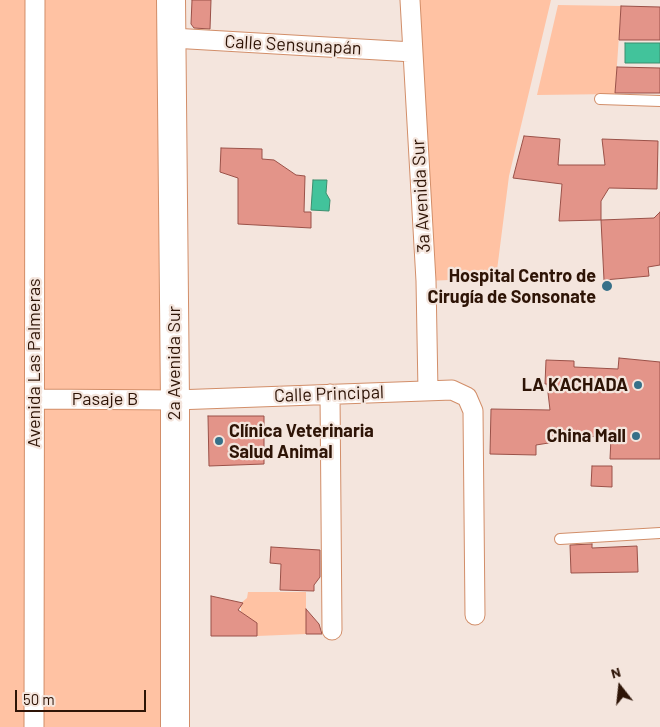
<!DOCTYPE html>
<meta charset="utf-8">
<style>
body{margin:0}
#map{position:relative;width:660px;height:727px;overflow:hidden;background:#f4e5dd;font-family:Barlow,sans-serif}
canvas{display:block}
.north{position:absolute;left:595px;top:662px;width:50px;height:50px;-webkit-text-stroke:4px #f4e5dd;paint-order:stroke;rotate:344deg;font-size:14px;font-weight:700;line-height:20px;text-align:center;color:#2e1406}
.north::after{content:'';display:block;margin:auto;width:18px;height:22px;background:#2e1406;clip-path:polygon(50% 0,100% 100%,50% 72%,0 100%)}
.scale{position:absolute;left:15px;top:690px;width:131px;height:22px;box-sizing:border-box;border:2px solid #2e1406;border-top:0;padding-left:6px;font-size:15px;line-height:18px;white-space:nowrap;color:#2e1406;-webkit-text-stroke:4px #f4e5dd;paint-order:stroke}
</style>
<div id="map">
<canvas width="660" height="727"></canvas>
<div class="north">N</div>
<div class="scale">50 m</div>
</div>
<script>
const ctx = document.querySelector('canvas').getContext('2d');
ctx.lineJoin = 'round';
function paint(path, color) {
  ctx.fillStyle = color;
  ctx.fill(path, 'evenodd');
}
function toPath(rows) {
  const path = new Path2D();
  for (const r of rows) {
    path.moveTo(r[0], r[1]);
    for (let i = 2; i < r.length; i += 2) path.lineTo(r[i], r[i + 1]);
  }
  return path;
}
function stroke(path, color, width, dash) {
  ctx.strokeStyle = color;
  ctx.lineWidth = width;
  ctx.lineCap = dash ? 'butt' : 'round';
  ctx.setLineDash(dash || []);
  ctx.stroke(path);
}
function label(font, color, halo, rows, align = 'center') {
  ctx.font = font + ' Barlow,sans-serif';
  ctx.lineWidth = 4.5;
  ctx.setLineDash([]);
  ctx.textBaseline = 'middle';
  ctx.strokeStyle = halo;
  ctx.fillStyle = color;
  for (const [text, x, y, turn = 0] of rows) {
    ctx.save();
    ctx.translate(x, y);
    ctx.rotate((+turn || 0) * Math.PI / 180);
    ctx.textAlign = isNaN(turn) ? turn : align;
    if (halo) ctx.strokeText(text, 0, 0);
    ctx.fillText(text, 0, 0);
    ctx.restore();
  }
}
paint(toPath([
 [0,0,171,0,160,727,0,727],
 [410,0,551,0,509,176,496,278,426,281],
 [558,5,621,6,615,94,537,95],
 [248,592,306,592,306,634,257,636,257,622,248,622,248,617,241,612,241,603,247,598]
]), '#ffc2a3');
const water = toPath([
 [625,43,660,43,660,63,625,63,625,43],
 [313,180,327,180,326,193,330,200,329,211,311,210,313,180]
]);
paint(water, '#42c39b');
stroke(water, '#3c8e6e', 1);
const building = toPath([
 [192,0,211,0,210,29,194,28,191,24,192,0],
 [621,6,660,7,660,40,619,40,621,6],
 [617,67,660,68,660,93,615,93,617,67],
 [524,136,560,139,558,165,605,165,602,139,658,141,657,189,609,188,601,201,601,220,559,221,562,184,513,178,524,136],
 [221,148,262,149,262,159,274,160,296,175,305,176,304,212,311,212,311,228,238,224,238,178,220,172,221,148],
 [660,212,660,265,648,267,649,276,604,280,601,220,654,218,660,212],
 [619,358,660,362,660,459,610,459,611,438,574,435,574,439,536,445,536,455,490,454,491,409,550,410,547,384,545,384,546,360,574,361,574,367,618,369,619,358],
 [208,416,264,416,264,464,209,466,208,416],
 [592,466,612,466,612,487,591,486,592,466],
 [592,544,592,548,637,546,638,572,571,573,570,545,592,544],
 [271,547,320,550,320,577,314,585,314,591,280,590,281,564,270,563,271,547],
 [211,596,243,603,238,610,257,623,257,636,211,636,211,596],
 [306,609,319,624,322,634,306,634,306,609]
]);
paint(building, '#e39489');
stroke(building, '#9a5148', 1);
const lane = toPath([
 [600,99,660,101],
 [560,539,660,533]
]);
const street = toPath([
 [410,0,426,281,428,391],
 [172,38,413,52],
 [330,394,332,630],
 [35,399,175,400,452,390,467,397,473,411,475,615],
 [34,727,35,0]
]);
const secondary = toPath([
 [171,0,175,400,175,727]
]);
stroke(lane, '#d28e69', 12);
stroke(street, '#d28e69', 21);
stroke(secondary, '#d28e69', 30);
stroke(lane, '#fff', 10);
stroke(street, '#fff', 19);
stroke(secondary, '#fff', 28);
for (const [x, y, r, color] of [
 [607,286,6,"#367089"],
 [638,385,5,"#367089"],
 [636,436,5,"#367089"],
 [219,441,5,"#367089"]
]) {
  const dot = new Path2D();
  dot.arc(x, y, r, 0, 2 * Math.PI);
  ctx.fillStyle = color;
  ctx.fill(dot);
  stroke(dot, '#f4e5dd', 2);
}
label('18px', '#2e1406', '#f4e5dd', [
 ["Calle Sensunapán",293,45,3],
 ["3a Avenida Sur",421,196,-93],
 ["Avenida Las Palmeras",34,363,-90],
 ["2a Avenida Sur",174,363,-90],
 ["Calle Principal",329,394,-2],
 ["Pasaje B",105,399]
]);
label('bold 18px', '#2e1406', '#f4e5dd', [
 ["Hospital Centro de",596,276],
 ["Cirugía de Sonsonate",596,297],
 ["LA KACHADA",628,385],
 ["Clínica Veterinaria",229,431,"left"],
 ["Salud Animal",229,452,"left"],
 ["China Mall",626,436]
], 'right');
</script>
